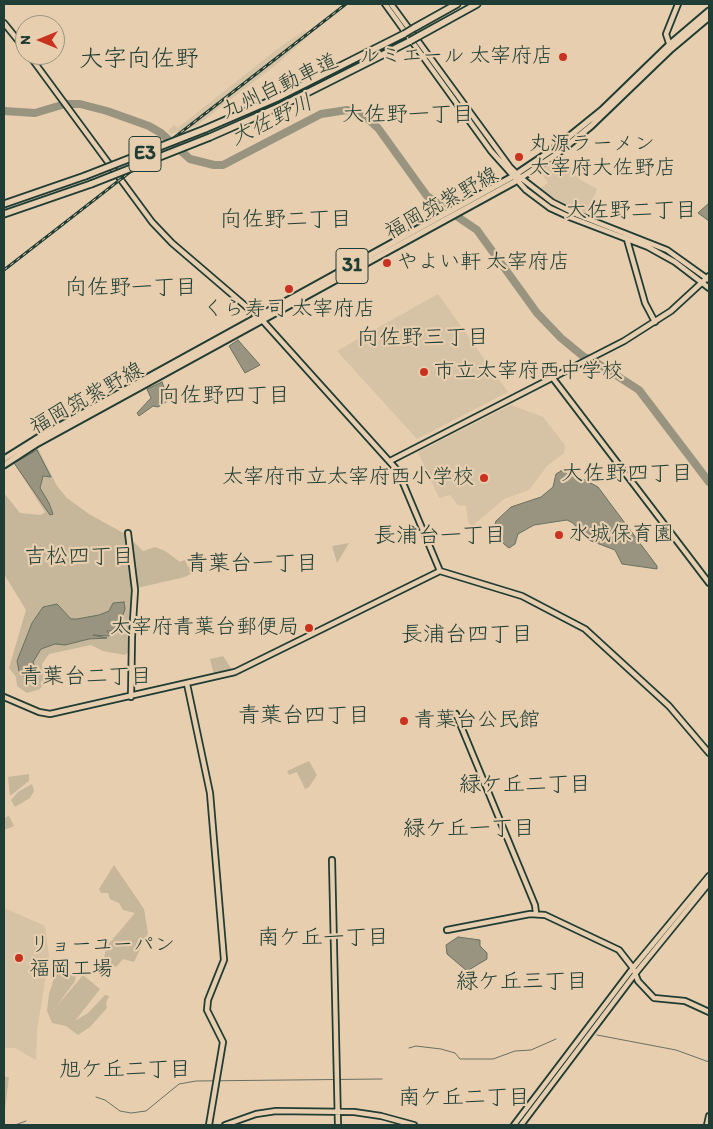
<!DOCTYPE html>
<meta charset="utf-8">
<style>
body{margin:0}
#map{position:relative;width:713px;height:1129px;overflow:hidden;background:#e7ceaf;font-family:Itim,sans-serif}
canvas{display:block}
.frame{position:absolute;inset:0;border:5px solid #1f3d34;pointer-events:none}
.north{position:absolute;left:15px;top:15px;width:50px;height:50px;box-sizing:border-box;background:#e7ceaf;border:1px solid #97947e;border-radius:50%;rotate:270deg;font-size:14px;font-weight:700;line-height:20px;text-align:center;color:#1f3d34}
.north::after{content:'';display:block;margin:auto;width:18px;height:22px;background:#c8321e;clip-path:polygon(50% 0,100% 100%,50% 72%,0 100%)}
</style>
<div id="map">
<canvas width="713" height="1129"></canvas>
<div class="frame"></div>
<div class="north">N</div>
</div>
<script>
const ctx = document.querySelector('canvas').getContext('2d');
ctx.lineJoin = 'round';
function paint(path, color) {
  ctx.fillStyle = color;
  ctx.fill(path, 'evenodd');
}
function toPath(rows) {
  const path = new Path2D();
  for (const r of rows) {
    path.moveTo(r[0], r[1]);
    for (let i = 2; i < r.length; i += 2) path.lineTo(r[i], r[i + 1]);
  }
  return path;
}
function stroke(path, color, width, dash) {
  ctx.strokeStyle = color;
  ctx.lineWidth = width;
  ctx.lineCap = dash ? 'butt' : 'round';
  ctx.setLineDash(dash || []);
  ctx.stroke(path);
}
function label(font, color, halo, rows, align = 'center') {
  ctx.font = font + ' Itim,"Klee One",sans-serif';
  ctx.lineWidth = 4.5;
  ctx.setLineDash([]);
  ctx.textBaseline = 'middle';
  ctx.strokeStyle = halo;
  ctx.fillStyle = color;
  for (const [text, x, y, turn = 0] of rows) {
    ctx.save();
    ctx.translate(x, y);
    ctx.rotate((+turn || 0) * Math.PI / 180);
    ctx.textAlign = isNaN(turn) ? turn : align;
    if (halo) ctx.strokeText(text, 0, 0);
    ctx.fillText(text, 0, 0);
    ctx.restore();
  }
}
paint(toPath([
 [305,30,309,36,277,64,196,126,171,134,168,131,174,125,178,128,276,50],
 [560,158,579,179,597,189,587,214,569,208,540,188,548,183,540,171],
 [438,294,508,392,417,439,337,351],
 [511,405,543,417,565,445,564,453,547,466,529,490,504,499,471,527,468,521,466,506,458,505,450,495,439,498,418,452],
 [4,908,45,926,49,957,37,1030,36,1060,15,1048,4,1048]
]), '#d6c2a4');
paint(toPath([
 [38,449,57,486,67,498,89,514,125,534,133,589,133,614,129,652,125,655,103,651,91,645,49,654,42,664,44,683,40,689,27,693,17,686,16,677,9,668,26,610,4,574,4,493,20,513,41,515,45,512,14,463],
 [130,538,143,551,155,547,165,551,180,562,185,560,188,567,193,566,196,571,185,577,137,588],
 [349,543,337,563,332,546],
 [223,656,231,668,230,672,214,675,210,659],
 [309,761,317,775,309,787,305,789,297,772,289,775,287,771],
 [29,774,29,781,10,796,8,777],
 [32,784,34,791,30,798,15,807,11,800,18,792],
 [9,816,14,826,4,830,4,818],
 [114,865,144,909,148,933,134,962,123,959,116,967,103,961,107,946,135,913,123,910,119,903,110,899,108,893,101,893,99,889],
 [56,972,76,975,75,981,56,1007,83,975,100,989,75,1021,88,1013,105,995,109,996,106,1003,107,1008,90,1027,78,1035,66,1026,52,1023,47,1011,49,994],
 [4,1077,9,1077,4,1119]
]), '#c6b69a');
const water = toPath([
 [709,203,709,221,698,213,709,203],
 [238,340,260,365,245,373,229,346,238,340],
 [162,382,169,400,158,407,153,406,139,416,137,413,151,398,147,389,162,382],
 [37,450,51,477,43,476,40,488,49,503,53,514,50,515,14,463,37,450],
 [561,471,568,471,598,487,657,566,657,569,622,564,615,550,586,539,573,523,567,520,534,525,518,534,515,544,509,548,504,544,494,528,496,521,511,507,541,497,553,487,556,474,561,471],
 [124,602,125,609,117,631,107,631,111,635,108,636,93,635,107,638,89,639,65,645,55,644,41,649,33,662,38,679,33,684,32,679,27,680,19,671,17,661,32,623,43,607,57,604,71,619,77,619,99,615,109,611,113,603,124,602],
 [458,937,480,940,480,946,487,953,487,959,467,971,447,954,446,945,458,937]
]);
paint(water, '#98947f');
stroke(water, '#687161', 1);
stroke(toPath([
 [597,1035,676,1050,709,1062],
 [409,1048,416,1046,441,1049,455,1053,460,1059,493,1059,515,1051,531,1050,556,1039],
 [96,1097,105,1100,120,1111,131,1113,146,1111,179,1084,196,1081,382,1079],
 [15,1125,26,1121]
]), '#687161', 1);
stroke(toPath([
 [4,111,35,113,65,104,80,104,107,111,149,126,161,133,190,159,214,165,223,165,321,114,347,110,368,119,378,128,427,196,477,230,537,313,561,338,584,357,594,361,639,390,709,482]
]), '#98947f', 8);
const secondary = toPath([
 [385,4,491,151,526,190,550,208,572,218,648,247,675,262,709,288],
 [391,4,510,167,521,178,552,202,578,215,667,250,709,280],
 [4,23,25,49],
 [670,46,666,34,678,4],
 [29,55,152,222,172,243,263,321,398,471,440,571,522,596,585,629,669,706,709,753],
 [626,236,645,303,655,322],
 [552,377,709,583],
 [390,461,624,341,671,311,709,276],
 [128,533,135,590,132,637,131,697],
 [187,684,210,793,224,960,208,1000,207,1010,223,1042,209,1125],
 [4,697,39,712,50,714,235,672,440,571],
 [456,714,535,905,536,913],
 [332,860,338,1125],
 [447,930,530,914,545,915,619,950,633,968,638,981,654,998,685,1001,709,1012],
 [225,1125,256,1114,276,1111,354,1112,381,1116,414,1125],
 [514,1125,633,968,709,876],
 [521,1125,635,974,709,883],
 [707,1125,709,1116]
]);
const primary = toPath([
 [4,459,36,439,512,177,555,148,602,110,669,45,709,11],
 [4,465,38,443,516,181,558,153,591,126,671,49,709,17]
]);
const highway = toPath([
 [414,28,457,4],
 [419,36,477,4],
 [205,129,277,98,404,34],
 [210,137,283,105,410,41],
 [4,204,85,176],
 [4,214,91,184]
]);
stroke(secondary, '#1f3d34', 8);
stroke(primary, '#1f3d34', 9);
stroke(highway, '#1f3d34', 9);
stroke(secondary, '#e7ceaf', 4.5);
stroke(primary, '#e7ceaf', 5);
stroke(highway, '#e7ceaf', 5.5);
const rail = toPath([
 [4,270,346,4]
]);
stroke(rail, '#1f3d34', 3);
stroke(rail, '#e7ceaf', 1, [4]);
const highwayBridge = toPath([
 [404,34,414,28],
 [410,41,419,36],
 [85,176,205,129],
 [91,184,210,137]
]);
stroke(highwayBridge, '#1f3d34', 9, []);
stroke(highwayBridge, '#e7ceaf', 5.5);
for (const [x, y, r, color] of [
 [563,57,5,"#c8321e"],
 [519,157,5,"#c8321e"],
 [387,263,5,"#c8321e"],
 [289,289,5,"#c8321e"],
 [424,372,5,"#c8321e"],
 [484,478,5,"#c8321e"],
 [559,535,5,"#c8321e"],
 [309,628,5,"#c8321e"],
 [404,721,5,"#c8321e"],
 [19,958,5,"#c8321e"]
]) {
  const dot = new Path2D();
  dot.arc(x, y, r, 0, 2 * Math.PI);
  ctx.fillStyle = color;
  ctx.fill(dot);
  stroke(dot, '#e7ceaf', 2);
}
for (const [x, y, w] of [
 [145,154,32],
 [352,266,32]
]) {
  const box = new Path2D();
  box.roundRect(x - w / 2, y - 17.5, w, 35, 4);
  ctx.fillStyle = '#e7ceaf';
  ctx.fill(box);
  stroke(box, '#1f3d34', 1);
}
label('bold 20px', '#1f3d34', null, [
 ["E3",145,154],
 ["31",352,266]
]);
label('21px', '#1f3d34', '#e7ceaf', [
 ["ルミエール 太宰府店",553,57,"right"],
 ["丸源ラーメン",529,145],
 ["太宰府大佐野店",529,169],
 ["やよい軒 太宰府店",397,263],
 ["くら寿司 太宰府店",289,310,"center"],
 ["市立太宰府西中学校",434,372],
 ["太宰府市立太宰府西小学校",474,478,"right"],
 ["水城保育園",569,535],
 ["太宰府青葉台郵便局",299,628,"right"],
 ["青葉台公民館",414,721],
 ["リョーユーパン",29,946],
 ["福岡工場",29,970]
], 'left');
label('21px', '#1f3d34', '#e7ceaf', [
 ["九州自動車道",280,87,-25],
 ["福岡筑紫野線",442,204,-29],
 ["福岡筑紫野線",87,399,-29]
]);
label('22px', '#1f3d34', '#e7ceaf', [
 ["大佐野一丁目",408,115],
 ["大佐野二丁目",631,211],
 ["向佐野二丁目",286,220],
 ["向佐野一丁目",131,288],
 ["向佐野三丁目",423,338],
 ["向佐野四丁目",224,396],
 ["大佐野四丁目",627,474],
 ["長浦台一丁目",440,536],
 ["吉松四丁目",79,557],
 ["青葉台一丁目",252,564],
 ["長浦台四丁目",467,635],
 ["青葉台二丁目",86,677],
 ["青葉台四丁目",304,716],
 ["緑ケ丘二丁目",525,785],
 ["緑ケ丘一丁目",469,829],
 ["南ケ丘一丁目",323,938],
 ["緑ケ丘三丁目",522,982],
 ["旭ケ丘二丁目",125,1070],
 ["南ケ丘二丁目",464,1098]
]);
label('italic 22px', '#2b463c', '#e7ceaf', [
 ["大佐野川",272,121,-26]
]);
label('24px', '#1f3d34', '#e7ceaf', [
 ["大字向佐野",139,60]
]);
</script>
